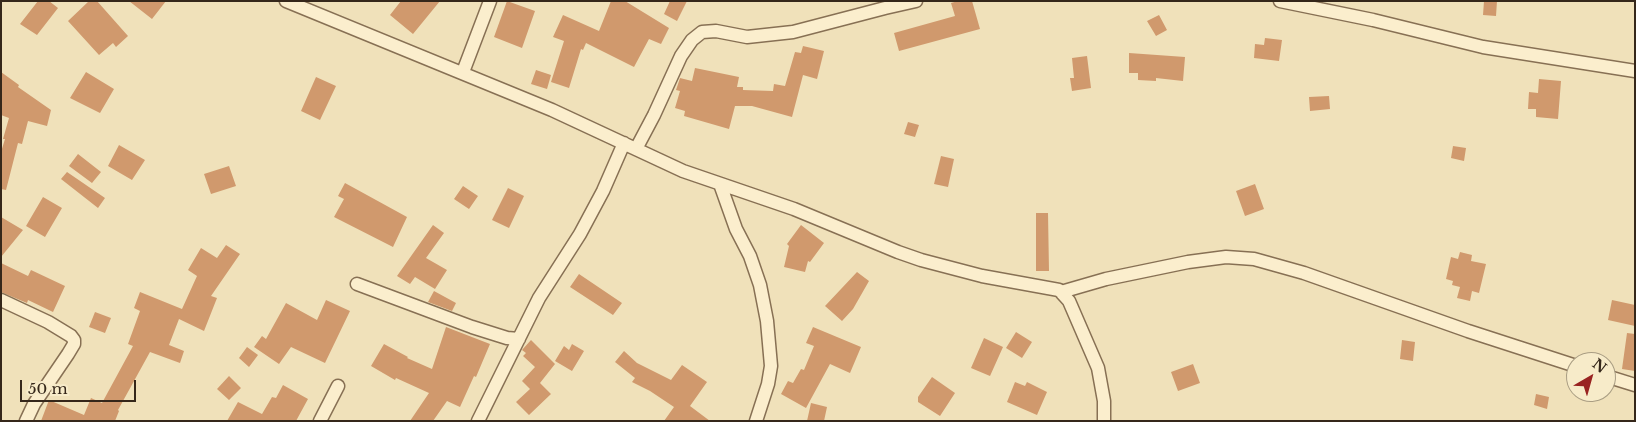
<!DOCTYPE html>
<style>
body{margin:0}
#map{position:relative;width:1636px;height:422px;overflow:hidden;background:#f0e1ba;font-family:"Libre Baskerville",serif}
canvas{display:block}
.frame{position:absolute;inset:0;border:2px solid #35271a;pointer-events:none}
.north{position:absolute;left:1566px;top:352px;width:50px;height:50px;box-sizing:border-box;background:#f7ebc9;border:1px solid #a99d83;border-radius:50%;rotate:38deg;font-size:14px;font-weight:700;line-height:20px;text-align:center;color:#35271a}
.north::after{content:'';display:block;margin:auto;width:18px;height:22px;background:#992321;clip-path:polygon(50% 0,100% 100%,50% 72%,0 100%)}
.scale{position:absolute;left:20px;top:380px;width:116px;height:22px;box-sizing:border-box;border:2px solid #35271a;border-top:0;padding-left:6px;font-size:15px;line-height:18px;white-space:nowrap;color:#35271a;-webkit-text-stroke:4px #f7ebc9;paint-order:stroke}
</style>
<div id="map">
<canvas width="1636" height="422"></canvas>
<div class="frame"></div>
<div class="north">N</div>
<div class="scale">50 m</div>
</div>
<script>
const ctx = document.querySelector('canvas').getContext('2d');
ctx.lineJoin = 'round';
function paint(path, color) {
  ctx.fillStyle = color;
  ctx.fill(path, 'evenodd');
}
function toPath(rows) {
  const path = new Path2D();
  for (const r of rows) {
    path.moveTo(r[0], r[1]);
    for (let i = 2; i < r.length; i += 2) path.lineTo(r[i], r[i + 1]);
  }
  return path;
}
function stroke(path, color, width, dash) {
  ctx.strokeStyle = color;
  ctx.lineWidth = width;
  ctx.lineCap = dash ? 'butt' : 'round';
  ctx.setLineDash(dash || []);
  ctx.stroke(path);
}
paint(toPath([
 [38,1,49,1,58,8,37,35,20,24],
 [89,1,97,1,128,36,116,47,113,43,99,55,68,21],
 [129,1,166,1,152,19],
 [401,1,440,1,413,34,390,15],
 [507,1,535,11,522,48,494,37],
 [611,1,625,1,669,28,661,44,649,39,634,67,586,43,583,50,581,49,569,88,551,82,564,41,553,37,563,15,599,31],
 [670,1,687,1,677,21,664,14],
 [958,1,972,1,980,29,899,51,894,33,955,16,951,3],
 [1484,1,1497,1,1496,16,1483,15],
 [1159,15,1167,30,1156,36,1147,21],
 [1265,38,1282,40,1279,61,1254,58,1255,44,1264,45],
 [803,46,824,51,817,79,803,75,792,117,752,106,735,106,729,129,684,116,685,111,675,108,680,91,676,90,680,78,692,81,695,68,739,77,737,87,743,87,743,90,773,91,774,84,785,86,795,52,801,53],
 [1129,53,1185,57,1183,81,1156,78,1156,81,1138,80,1138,73,1129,73],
 [1087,56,1091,88,1072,91,1070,78,1074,78,1072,58],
 [536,70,551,75,547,89,531,84],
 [1,72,19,85,18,87,51,110,47,126,28,121,22,144,18,143,6,190,1,189,1,152,5,139,3,139,9,118,1,115],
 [86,72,114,89,100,113,70,98],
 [316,77,336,86,320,120,301,111],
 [1539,79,1561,81,1558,119,1536,117,1536,109,1528,109,1529,92,1538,93],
 [1329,96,1330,109,1310,111,1309,97],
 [908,122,919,125,915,137,904,134],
 [119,145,145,160,132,180,108,166],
 [1453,146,1466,148,1464,161,1451,158],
 [78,154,101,172,92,183,69,166],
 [941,156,954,159,948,187,934,184],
 [229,166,236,186,211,194,204,174],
 [67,172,105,198,98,208,61,179],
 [345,183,407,217,393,247,334,217,344,199,338,196],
 [1255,184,1264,209,1245,216,1236,191],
 [463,186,478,196,469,209,454,199],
 [508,188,524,196,509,228,492,220],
 [43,197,62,208,45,237,26,226],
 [1036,213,1048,213,1049,271,1036,271],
 [1,217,23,230,1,257],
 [433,225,444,233,426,258,447,270,435,289,415,277,410,284,397,276],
 [801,225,824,243,810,262,808,261,805,272,784,267,789,246,787,244],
 [226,245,240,254,211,296,217,298,204,331,179,319,169,345,184,351,180,363,150,352,118,410,119,411,115,421,41,421,49,400,84,415,91,398,102,403,133,346,128,344,140,311,134,308,140,292,182,309,197,276,188,270,201,248,217,258],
 [1460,252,1472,255,1471,261,1486,264,1479,293,1472,291,1470,301,1457,298,1460,287,1452,285,1453,281,1446,279,1451,257,1458,259],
 [1,263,28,276,31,270,65,286,53,312,28,300,27,303,1,292],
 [857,272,869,281,853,309,842,321,825,306],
 [579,274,622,303,613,315,570,287],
 [434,291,456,303,452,311,428,302],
 [326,300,350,311,325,363,291,347,279,364,254,347,262,336,266,339,286,303,317,320],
 [1612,300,1635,305,1635,326,1608,320],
 [95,312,111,318,105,333,89,327],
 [446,327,490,344,476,377,474,376,460,407,447,401,433,421,410,421,429,393,396,378,395,380,371,366,384,344,408,357,407,358,432,369],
 [813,327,861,347,850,373,830,364,806,408,781,394,788,381,793,383,801,369,804,370,814,346,806,343],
 [1016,332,1032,342,1022,358,1006,348],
 [1627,333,1635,334,1635,371,1622,369],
 [984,338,1003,347,990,376,971,368],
 [531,340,555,364,540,383,551,394,529,415,516,402,530,389,522,381,535,367,523,356,526,353,522,350],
 [1402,340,1415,342,1413,361,1400,359],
 [572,344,584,351,572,371,555,361,564,346,569,350],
 [247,347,258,355,249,367,239,358],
 [624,351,637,363,671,380,682,365,707,382,690,406,710,421,664,421,674,407,650,391,632,382,635,378,615,362],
 [1193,364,1200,383,1178,391,1171,372],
 [229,376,241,388,229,400,217,389],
 [932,377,955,393,940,416,918,402,918,397],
 [1015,382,1025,386,1027,382,1047,392,1037,415,1007,402],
 [283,385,308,399,296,421,227,421,238,402,262,414,272,397,276,398],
 [1536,394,1549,397,1547,409,1534,405],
 [811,403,827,407,824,421,807,421]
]), '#d0996d');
const minor = toPath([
 [286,1,552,110,683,171,794,209,898,252,921,260,982,276,1059,290,1069,301,1098,368,1104,401,1104,421],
 [1280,1,1373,20,1483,47,1635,71],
 [463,72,490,1],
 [636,149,654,115,681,56,692,40,702,32,716,31,747,37,793,32,885,8,916,1],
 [720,184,736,229,750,256,760,285,767,321,771,366,768,384,756,421],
 [357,284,472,327,507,338,519,339],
 [1061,292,1106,279,1188,262,1226,257,1254,259,1304,273,1468,331,1576,366],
 [1,300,48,322,71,336,74,340,74,344,68,354,34,404,26,421],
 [1606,376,1635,385],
 [320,421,338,386],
 [478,421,539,298,580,234,603,191,624,143]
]);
stroke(minor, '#877054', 15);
stroke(minor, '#fbeecd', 12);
</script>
